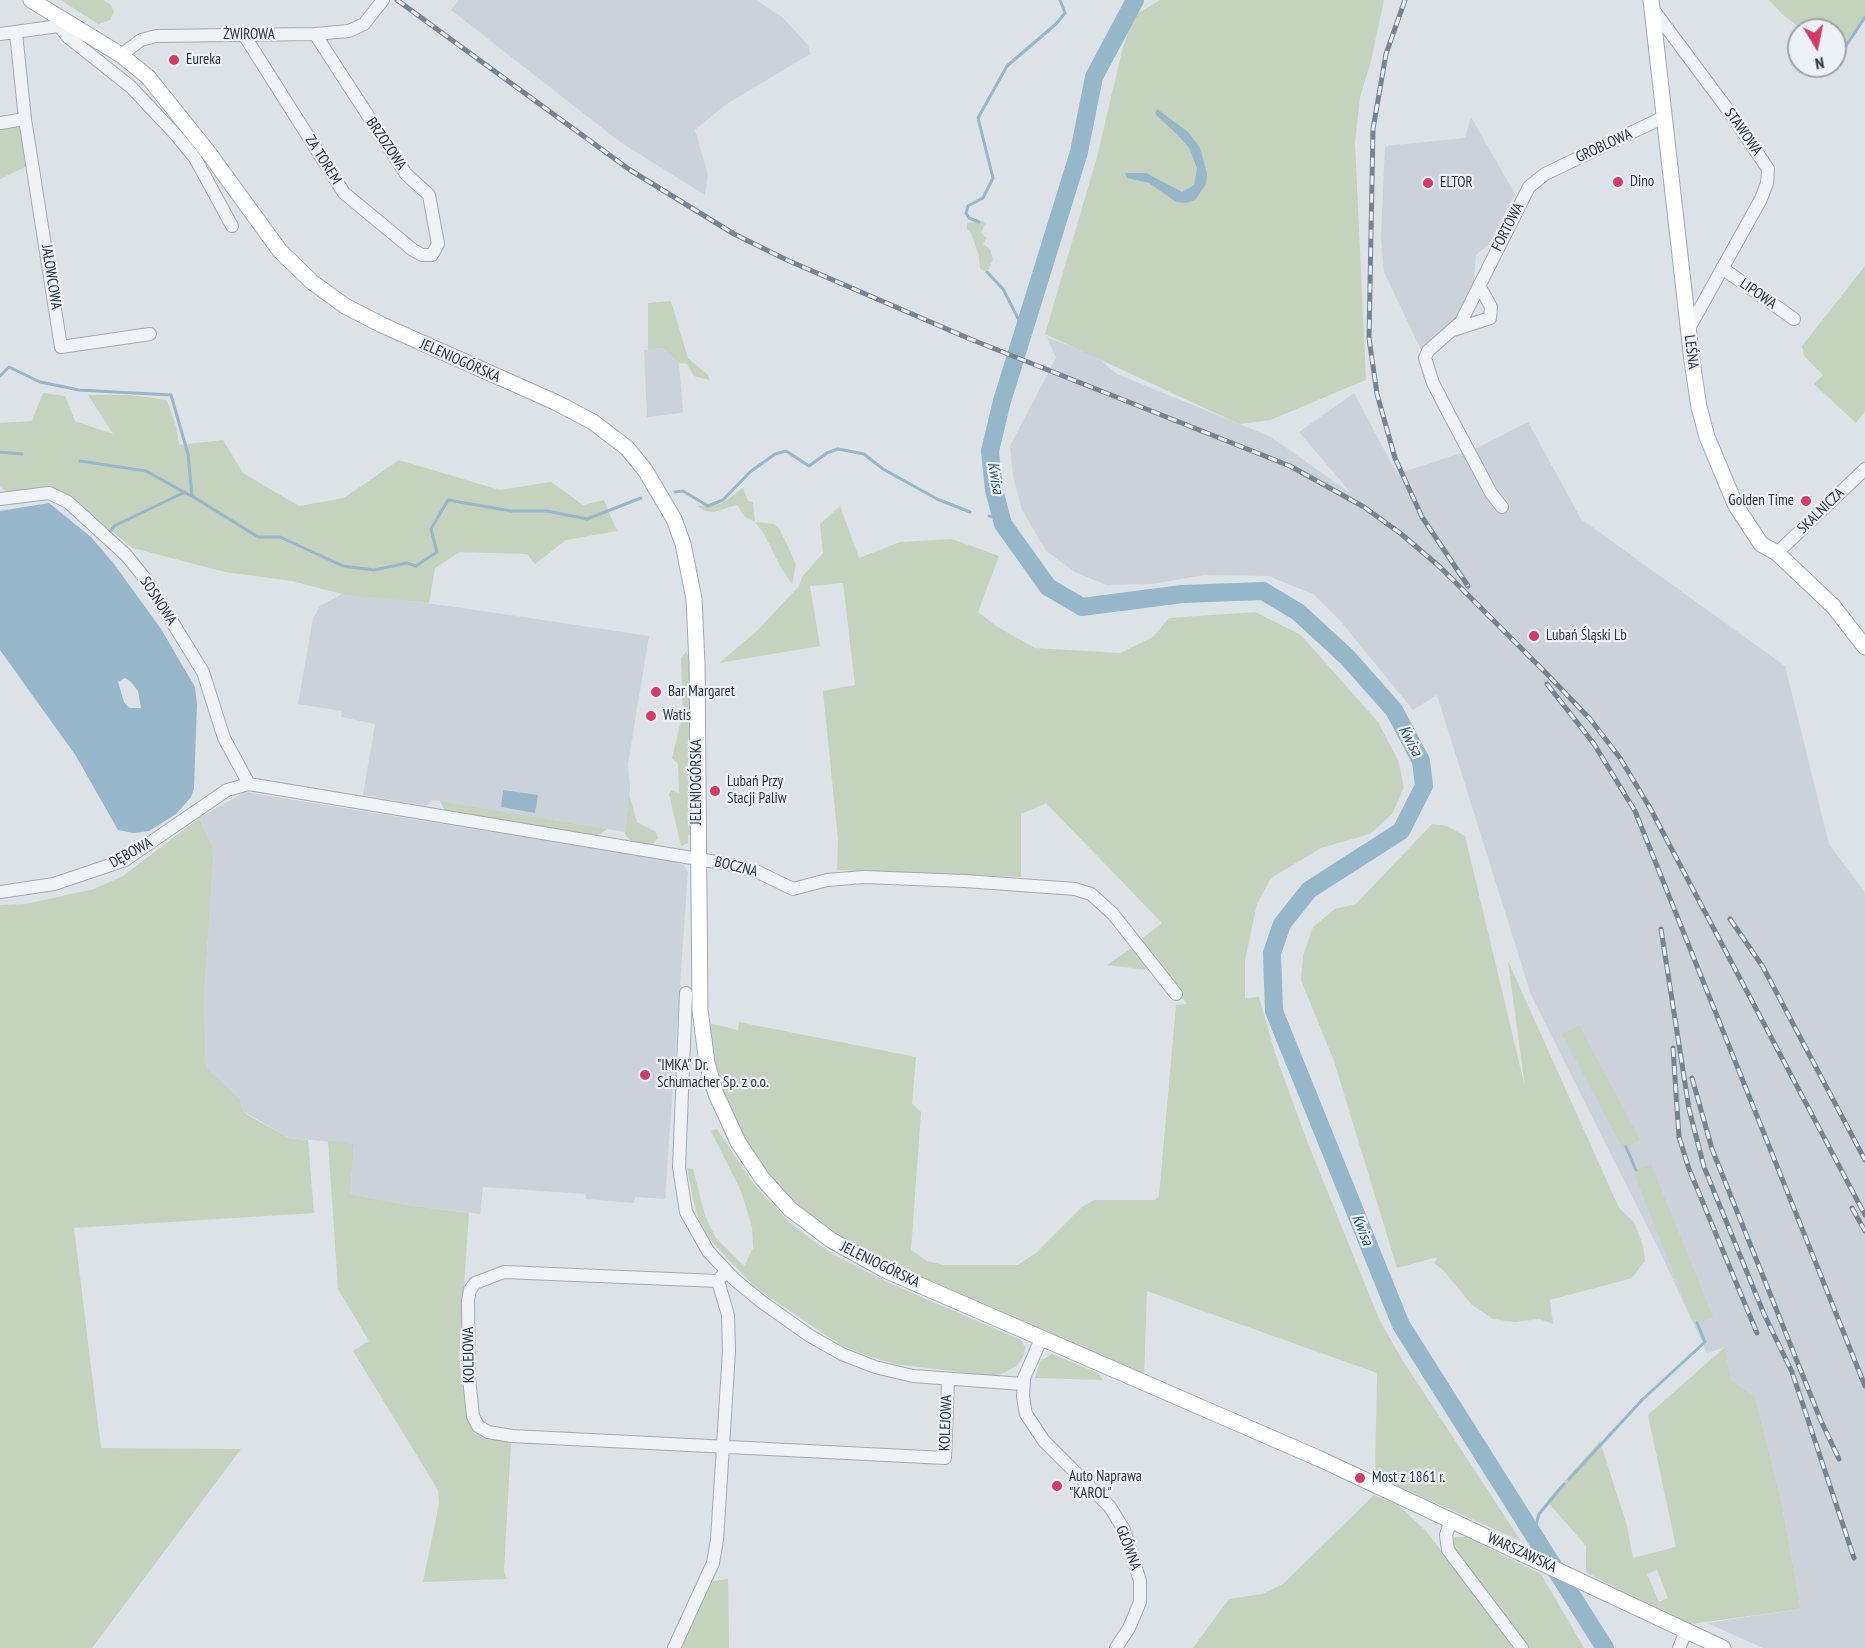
<!DOCTYPE html>
<meta charset="utf-8">
<style>
body{margin:0}
#map{position:relative;width:1865px;height:1648px;overflow:hidden;background:#dde2e7;font-family:"PT Sans Narrow",sans-serif}
canvas{display:block}
.north{position:absolute;left:1787px;top:18px;width:60px;height:60px;box-sizing:border-box;background:#ecf1f5;border:2px solid #9da5ac;border-radius:50%;rotate:170deg;font-size:16px;font-weight:700;line-height:24px;text-align:center;color:#26323f}
.north::after{content:'';display:block;margin:auto;width:21px;height:27px;background:#d33c67;clip-path:polygon(50% 0,100% 100%,50% 72%,0 100%)}
</style>
<div id="map">
<canvas width="1865" height="1648"></canvas>
<div class="north">N</div>
</div>
<script>
const ctx = document.querySelector('canvas').getContext('2d');
ctx.lineJoin = 'round';
function paint(path, color) {
  ctx.fillStyle = color;
  ctx.fill(path, 'evenodd');
}
function toPath(rows) {
  const path = new Path2D();
  for (const r of rows) {
    path.moveTo(r[0], r[1]);
    for (let i = 2; i < r.length; i += 2) path.lineTo(r[i], r[i + 1]);
  }
  return path;
}
function stroke(path, color, width, dash) {
  ctx.strokeStyle = color;
  ctx.lineWidth = width;
  ctx.lineCap = dash ? 'butt' : 'round';
  ctx.setLineDash(dash || []);
  ctx.stroke(path);
}
function label(font, color, halo, rows, align = 'center') {
  ctx.font = font + ' "PT Sans Narrow",sans-serif';
  ctx.lineWidth = 4.5;
  ctx.setLineDash([]);
  ctx.textBaseline = 'middle';
  ctx.strokeStyle = halo;
  ctx.fillStyle = color;
  for (const [text, x, y, turn = 0] of rows) {
    ctx.save();
    ctx.translate(x, y);
    ctx.rotate((+turn || 0) * Math.PI / 180);
    ctx.textAlign = isNaN(turn) ? turn : align;
    if (halo) ctx.strokeText(text, 0, 0);
    ctx.fillText(text, 0, 0);
    ctx.restore();
  }
}
paint(toPath([
 [459,0,756,0,782,17,808,45,810,54,725,105,695,130,708,175,705,195,620,142,451,10],
 [1471,117,1515,194,1489,244,1476,255,1474,282,1455,322,1421,350,1384,272,1381,238,1385,146,1465,138],
 [1047,337,1096,356,1117,374,1271,437,1352,494,1299,432,1354,393,1397,474,1477,448,1528,422,1581,519,1785,666,1829,844,1865,893,1865,1648,1763,1648,1707,1623,1801,1609,1781,1500,1755,1397,1731,1380,1725,1347,1707,1353,1661,1254,1531,995,1437,695,1413,710,1342,623,1313,594,1268,576,1204,575,1152,584,1106,585,1075,572,1046,551,1022,510,1013,476,1010,446,1056,358],
 [662,348,679,363,683,411,681,413,647,417,644,350],
 [342,594,356,594,463,608,649,636,628,764,630,790,625,832,433,800,425,806,363,795,375,724,341,717,342,711,298,704,313,618,320,606],
 [245,792,677,862,684,866,688,872,665,1199,635,1197,634,1203,586,1199,586,1194,483,1187,480,1214,413,1206,350,1194,354,1144,289,1138,243,1111,240,1099,206,1067,204,997,214,849,199,818]
]), '#cbd2da');
paint(toPath([
 [61,0,103,0,111,5,114,12,110,20,98,24],
 [1160,0,1384,0,1371,61,1360,97,1355,143,1366,380,1270,420,1239,424,1045,334,1097,157,1122,51,1130,26,1137,14],
 [1769,0,1865,0,1865,16,1840,53,1835,50,1835,30,1803,30,1782,14],
 [22,126,29,165,0,179,0,129],
 [983,221,985,224,981,233,987,238,983,244,990,249,993,260,987,272,980,269,979,256,971,233,967,229,967,223],
 [1865,266,1865,411,1856,423,1814,384,1823,375,1804,356,1802,346],
 [671,301,688,358,708,375,710,380,694,376,687,364,679,363,662,348,648,350,648,303],
 [43,393,65,396,75,421,113,434,88,395,130,395,167,400,177,429,179,445,223,440,243,473,299,506,344,498,399,460,500,490,551,482,583,505,604,500,617,531,566,540,535,564,527,554,460,552,435,568,429,603,342,594,292,581,225,572,133,548,69,498,9,493,0,487,0,423,32,421],
 [743,488,748,501,753,502,755,522,774,524,779,528,796,564,792,584,780,566,764,534,755,522,745,517,737,505,714,512,705,511,697,506,721,504],
 [840,506,859,558,900,542,952,539,999,556,978,612,996,626,1035,648,1120,653,1153,637,1169,618,1255,612,1301,635,1378,722,1398,760,1404,787,1392,814,1370,834,1321,848,1271,878,1257,904,1245,960,1245,998,1259,997,1275,1053,1307,1141,1379,1319,1403,1361,1521,1541,1375,1476,1377,1373,1147,1291,1144,1375,939,1286,830,1233,785,1194,744,1140,715,1074,708,1023,738,1030,739,1022,916,1057,912,1104,921,1112,911,1250,927,1261,944,1265,1018,1265,1037,1252,1082,1207,1094,1200,1155,1200,1159,1196,1176,1005,1187,1004,1139,941,1162,923,1046,803,1021,814,1021,877,837,870,838,840,823,691,855,685,843,583,810,586,820,646,719,663,757,631,799,586,802,577,823,553,820,524],
 [686,652,689,657,691,835,688,835,688,843,681,846,669,794,672,790,679,793,678,764,672,758,683,712,681,658],
 [629,794,637,822,656,832,658,838,651,846,633,844,625,834],
 [440,801,607,829,596,837,446,813],
 [199,818,214,849,204,997,206,1067,240,1099,243,1111,249,1116,289,1138,308,1140,314,1213,74,1228,101,1448,241,1449,92,1648,0,1648,0,905,26,904,94,889,123,876],
 [1432,824,1447,826,1465,836,1525,1087,1508,961,1619,1208,1634,1222,1643,1246,1645,1261,1632,1278,1550,1300,1553,1324,1539,1319,1515,1322,1493,1319,1472,1305,1443,1270,1434,1263,1438,1257,1397,1268,1334,1061,1301,980,1303,956,1313,927,1335,909,1356,904],
 [1136,945,1156,971,1107,965],
 [1579,1025,1640,1140,1623,1149,1562,1034],
 [717,1129,755,1186,789,1222,812,1240,838,1257,891,1284,1021,1340,1025,1347,1024,1355,1017,1366,999,1375,984,1375,895,1364,868,1356,842,1346,756,1288,709,1239,698,1218,692,1194,687,1168,693,1169,705,1216,716,1238,744,1266,753,1248,752,1227,741,1191,711,1131],
 [328,1141,354,1144,350,1194,413,1206,469,1213,459,1358,466,1402,481,1434,487,1438,511,1442,504,1571,507,1579,423,1582,439,1504,438,1490,353,1351,369,1341,338,1289],
 [1651,1164,1713,1317,1694,1324,1633,1171],
 [1725,1347,1731,1380,1755,1397,1781,1500,1801,1609,1690,1624,1656,1609,1586,1572,1586,1546,1547,1501,1600,1441,1627,1526,1633,1558,1676,1547,1648,1415],
 [1657,1570,1668,1598,1659,1602,1647,1574],
 [1052,1354,1098,1373,1103,1380,1035,1378,1040,1361],
 [1374,1495,1398,1505,1426,1531,1516,1648,1193,1648,1229,1599,1262,1594,1283,1584],
 [1455,1537,1466,1537,1541,1574,1584,1648,1528,1648,1456,1554,1452,1545],
 [728,1579,729,1648,679,1648,713,1581]
]), '#c5d2be');
paint(toPath([
 [1157,109,1188,132,1200,148,1207,174,1206,184,1195,200,1186,203,1176,202,1149,183,1127,178,1125,173,1146,173,1182,192,1194,185,1197,168,1189,148,1178,135,1159,118,1155,113],
 [49,503,91,537,114,564,161,629,195,687,197,704,194,788,191,797,176,814,149,831,134,833,118,830,76,756,0,650,0,511],
 [125,678,130,681,138,691,141,708,129,708,124,702,118,682],
 [503,790,538,795,535,813,501,807]
]), '#96b6c9');
stroke(toPath([
 [1794,42,1799,47],
 [1844,49,1865,17],
 [1816,66,1825,75,1831,66],
 [979,222,969,218,966,213,968,206,983,198,993,178,978,118,1007,66,1056,24,1065,13,1060,0],
 [987,272,1003,289,1024,330],
 [0,376,9,367,40,382,79,390,171,395,188,454,192,496,258,537,280,537,343,566,374,570,407,563,416,566,437,552,431,529,448,500,511,511,547,511,587,519,641,498],
 [0,452,22,454],
 [80,461,146,471,191,496],
 [675,492,683,491,708,506,723,500,750,472,775,454,786,451,809,466,827,453,838,449,864,454,883,469,937,499,970,512],
 [989,516,1002,519],
 [111,531,114,526,185,492],
 [1626,1147,1636,1170],
 [1569,1479,1643,1399,1705,1342,1697,1323],
 [1533,1535,1539,1514,1564,1484]
]), '#96b6c9', 3);
stroke(toPath([
 [1135,0,1094,77,1079,152,1002,401,990,451,994,490,1003,524,1048,587,1082,607,1182,594,1263,591,1298,612,1347,657,1394,710,1421,761,1424,786,1401,831,1309,890,1282,924,1272,953,1274,1011,1401,1325,1605,1648]
]), '#96b6c9', 18);
const minor = toPath([
 [1652,8,1731,114,1768,169,1767,183,1761,199,1688,330],
 [60,27,68,37,131,87,177,136,195,158,232,226],
 [0,34,66,25],
 [244,35,344,193,413,250,422,255,432,255,438,244,429,195,406,174,315,34],
 [121,55,141,40,156,36,315,34,349,31,364,24,383,0],
 [25,119,61,347,150,334],
 [0,123,25,119,16,33],
 [1722,268,1794,319],
 [1453,330,1490,318,1491,307,1479,285],
 [0,499,49,493,68,502,126,555,147,581,203,672,224,738,249,784],
 [1502,507,1491,493,1450,416,1433,383,1425,358,1428,351,1461,322,1529,187,1545,174,1664,117],
 [1777,553,1865,469],
 [0,892,54,884,125,860,227,790,249,784,722,863,756,871,793,889,827,880,864,877,965,881,1075,889,1091,894,1113,914,1176,994],
 [686,993,679,1167,686,1212,708,1251,735,1280,762,1302,810,1336,842,1354,875,1367,913,1376,1023,1384],
 [718,1281,504,1272,475,1283,470,1290,468,1300,469,1378,473,1416,478,1426,488,1432,512,1436,945,1458,948,1380],
 [1042,1337,1024,1378,1023,1397,1026,1414,1044,1441,1110,1507,1124,1530,1140,1581,1140,1602,1129,1628,1116,1648],
 [1451,1520,1446,1535,1448,1550,1522,1648],
 [674,1648,713,1563,717,1540,729,1351,728,1315,718,1281,722,1276],
 [1679,1648,1686,1631]
]);
const major = toPath([
 [31,0,121,55,148,77,208,152,280,251,312,282,345,306,382,325,555,402,593,422,627,448,645,470,674,519,683,544,694,599,697,664,700,1010,707,1063,716,1094,738,1142,762,1178,790,1209,831,1240,885,1270,1320,1459,1723,1648],
 [1651,0,1692,361,1699,407,1707,437,1736,506,1761,544,1777,553,1833,606,1865,647]
]);
stroke(minor, '#a2aab1', 14);
stroke(major, '#9ca9b4', 17);
stroke(minor, '#f0f3f6', 12);
stroke(major, '#fff', 15);
const rail = toPath([
 [397,0,630,170,734,234,789,261,970,339,1290,466,1364,507,1400,533,1440,567,1546,673,1590,719,1620,758,1650,808,1865,1215],
 [1405,0,1386,54,1373,129,1369,338,1377,394,1395,458,1422,517,1468,586],
 [1547,684,1594,744,1635,811,1865,1386],
 [1730,919,1763,967,1865,1160],
 [1661,929,1689,1109,1704,1167,1764,1314,1792,1372,1854,1558],
 [1673,1048,1679,1137,1689,1169,1757,1333],
 [1692,1078,1712,1149,1821,1421,1839,1459],
 [1852,1208,1865,1231]
]);
stroke(rail, '#768492', 5);
stroke(rail, '#ecf1f5', 3, [9]);
for (const [x, y, r, color] of [
 [174,60,6,"#d33c67"],
 [1618,182,6,"#d33c67"],
 [1428,183,6,"#d33c67"],
 [1806,501,6,"#d33c67"],
 [1534,636,6,"#d33c67"],
 [656,692,6,"#d33c67"],
 [651,716,6,"#d33c67"],
 [715,791,6,"#d33c67"],
 [645,1075,6,"#d33c67"],
 [1360,1478,6,"#d33c67"],
 [1057,1486,6,"#d33c67"]
]) {
  const dot = new Path2D();
  dot.arc(x, y, r, 0, 2 * Math.PI);
  ctx.fillStyle = color;
  ctx.fill(dot);
  stroke(dot, '#ecf1f5', 2);
}
label('15px', '#26323f', '#ecf1f5', [
 ["ŻWIROWA",249,35],
 ["STAWOWA",1743,132,55],
 ["BRZOZOWA",386,144,56],
 ["GROBLOWA",1604,146,-25],
 ["ZA TOREM",323,160,58],
 ["FORTOWA",1508,227,-63],
 ["JAŁOWCOWA",51,277,81],
 ["LIPOWA",1758,294,35],
 ["LEŚNA",1691,352,83],
 ["JELENIOGÓRSKA",460,361,24],
 ["SKALNICZA",1821,511,-44],
 ["SOSNOWA",158,601,57],
 ["JELENIOGÓRSKA",697,782,-90],
 ["DĘBOWA",131,853,-29],
 ["BOCZNA",736,867,14],
 ["JELENIOGÓRSKA",880,1265,26],
 ["KOLEJOWA",469,1355,-91],
 ["KOLEJOWA",946,1423,-88],
 ["GŁÓWNA",1128,1548,70],
 ["WARSZAWSKA",1522,1553,25]
]);
label('15px', '#26323f', '#ecf1f5', [
 ["Eureka",186,60],
 ["Dino",1630,182],
 ["ELTOR",1440,183],
 ["Golden Time",1794,501,"right"],
 ["Lubań Śląski Lb",1546,636],
 ["Bar Margaret",668,692],
 ["Watis",663,716],
 ["Lubań Przy",727,782],
 ["Stacji Paliw",727,799],
 ["\"IMKA\" Dr.",657,1066],
 ["Schumacher Sp. z o.o.",657,1083],
 ["Auto Naprawa",1069,1477],
 ["\"KAROL\"",1069,1494],
 ["Most z 1861 r.",1372,1478]
], 'left');
label('italic 16px', '#2f5774', '#ecf1f5', [
 ["Kwisa",995,478,80],
 ["Kwisa",1410,741,62],
 ["Kwisa",1362,1230,68]
]);
</script>
